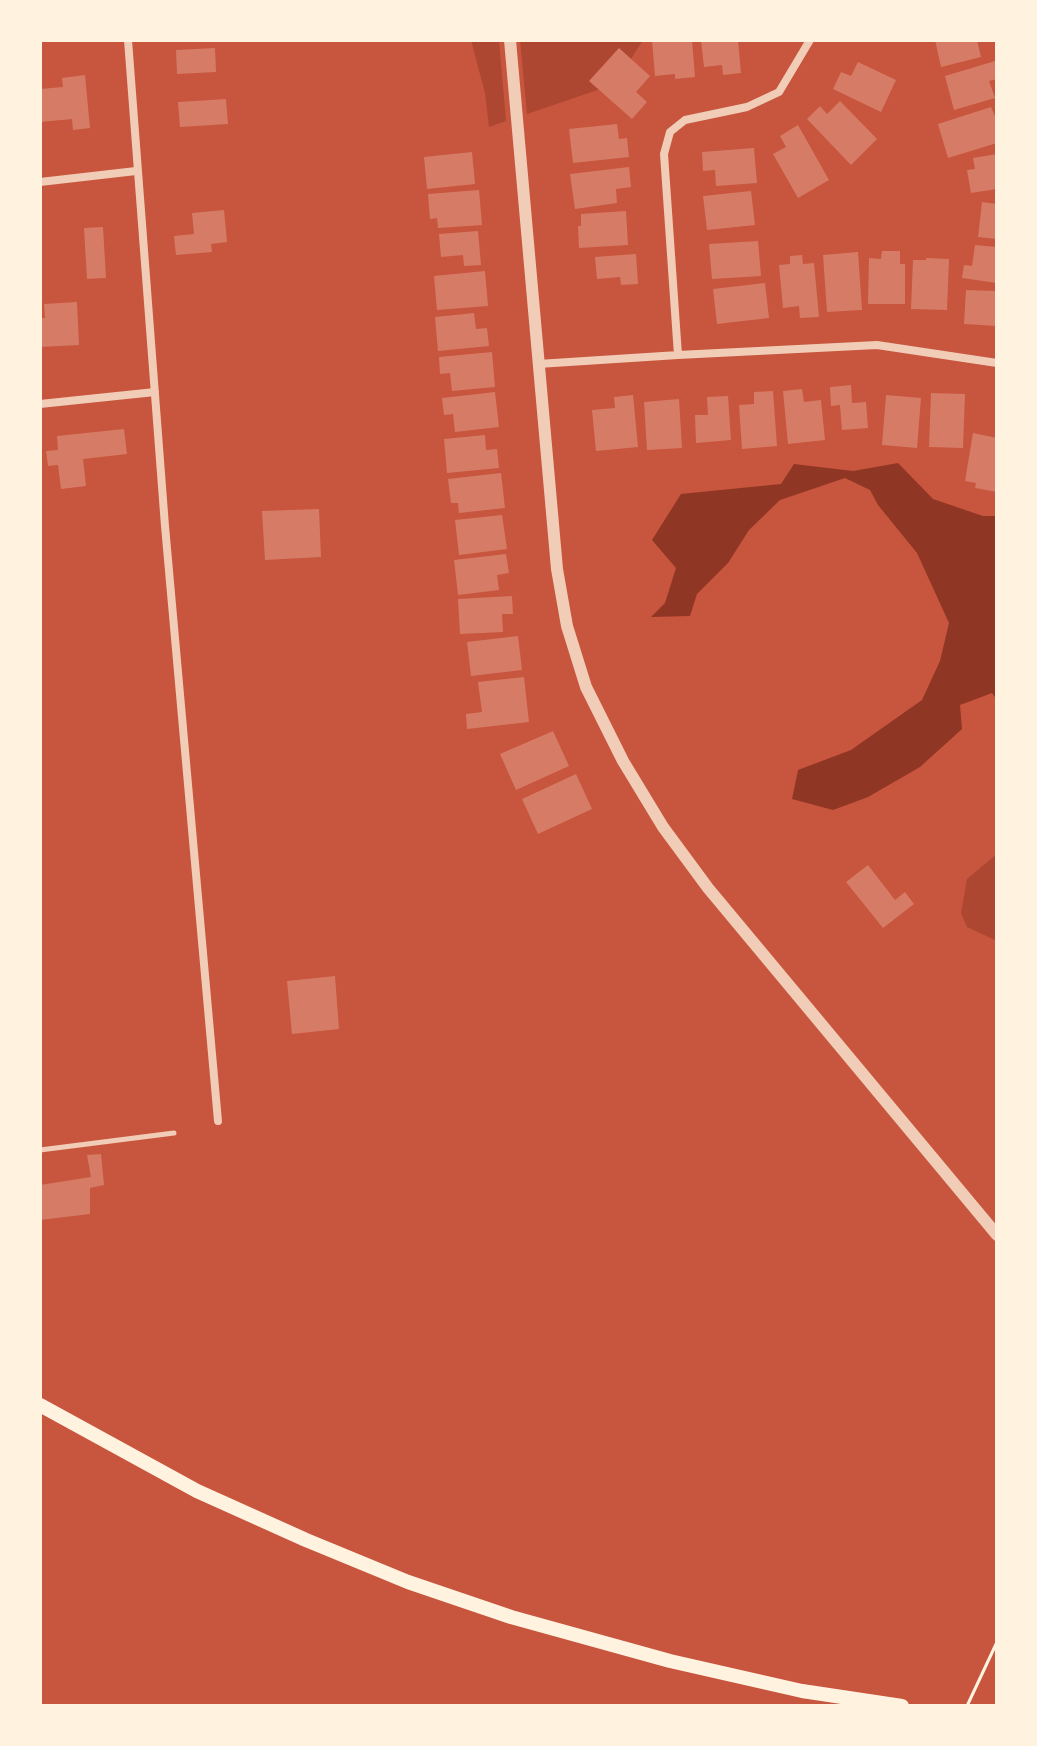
<!DOCTYPE html>
<style>
body{margin:0}
#map{position:relative;width:1037px;height:1746px;overflow:hidden;background:#c8553d;font-family:"Zilla Slab",serif}
canvas{display:block}
.frame{position:absolute;inset:0;border:42px solid #fff3e0;pointer-events:none}
</style>
<div id="map">
<canvas width="1037" height="1746"></canvas>
<div class="frame"></div>
</div>
<script>
const ctx = document.querySelector('canvas').getContext('2d');
ctx.lineJoin = 'round';
function paint(path, color) {
  ctx.fillStyle = color;
  ctx.fill(path, 'evenodd');
}
function toPath(rows) {
  const path = new Path2D();
  for (const r of rows) {
    path.moveTo(r[0], r[1]);
    for (let i = 2; i < r.length; i += 2) path.lineTo(r[i], r[i + 1]);
  }
  return path;
}
function stroke(path, color, width, dash) {
  ctx.strokeStyle = color;
  ctx.lineWidth = width;
  ctx.lineCap = dash ? 'butt' : 'round';
  ctx.setLineDash(dash || []);
  ctx.stroke(path);
}
paint(toPath([
 [471,40,499,40,506,121,489,127,485,93],
 [520,40,643,40,615,84,527,114],
 [997,854,997,941,967,927,961,913,967,879]
]), '#ae4732');
paint(toPath([
 [898,463,933,499,983,516,997,516,997,700,992,693,960,705,962,729,920,767,868,797,833,810,792,799,798,770,851,750,922,700,940,661,949,623,917,553,878,505,870,490,845,478,780,500,749,530,728,563,697,594,690,616,651,617,665,603,676,568,652,540,681,494,781,484,794,464,853,471]
]), '#8f3625');
paint(toPath([
 [652,40,692,40,695,77,675,79,675,74,655,76],
 [701,40,738,40,741,73,723,75,722,65,704,67],
 [935,40,977,40,981,57,941,67],
 [215,48,216,72,177,74,176,50],
 [619,48,650,76,636,92,647,102,632,119,589,81],
 [995,61,997,79,989,81,995,98,954,110,945,76],
 [858,62,896,80,881,112,833,89,841,72,851,76],
 [85,75,90,128,73,130,72,119,40,122,40,89,63,87,62,78],
 [226,99,228,124,180,127,178,102],
 [840,101,877,139,851,165,807,119,820,106,827,114],
 [991,107,997,121,997,143,948,158,938,124],
 [617,124,619,139,627,138,629,157,573,163,569,129],
 [798,125,829,180,798,198,773,154,786,147,780,136],
 [754,148,757,183,716,186,715,170,703,171,702,152],
 [472,152,475,184,427,189,424,157],
 [997,154,997,189,971,193,967,170,975,169,973,158],
 [629,167,631,187,616,189,617,203,575,209,570,174],
 [479,190,482,225,438,228,437,218,430,219,428,194],
 [751,191,755,225,707,230,703,196],
 [982,202,997,204,997,239,978,237],
 [224,210,227,242,211,244,212,252,176,255,174,236,194,234,192,213],
 [626,211,628,245,579,248,578,226,581,226,581,214],
 [103,227,106,278,87,279,84,228],
 [478,231,481,265,464,266,463,255,441,257,439,234],
 [758,241,761,276,712,279,709,244],
 [975,245,997,247,997,283,962,278,964,265,972,266],
 [882,251,900,251,900,264,905,264,905,304,868,304,869,258,881,259],
 [858,252,862,310,827,312,823,255],
 [636,254,638,284,621,285,620,277,597,279,595,257],
 [802,255,803,264,814,263,819,317,800,318,799,306,783,308,779,265,790,264,790,256],
 [926,258,949,259,947,310,911,309,913,260,926,260],
 [485,271,488,306,437,310,434,276],
 [765,283,769,318,717,324,713,289],
 [966,290,997,291,997,326,964,324],
 [77,302,79,345,40,347,40,318,45,318,44,304],
 [474,313,476,329,487,328,489,346,438,351,435,317],
 [492,352,495,387,452,391,450,373,440,374,439,357],
 [851,385,852,403,866,402,868,428,842,430,840,405,831,406,830,387],
 [802,389,804,402,821,400,825,440,788,444,783,391],
 [773,391,777,446,742,449,739,405,754,404,754,392],
 [495,392,499,427,455,432,453,414,444,415,442,398],
 [931,393,965,394,963,448,929,447],
 [633,395,638,447,596,451,592,410,615,408,614,397],
 [886,395,921,398,917,448,882,445],
 [728,396,731,440,696,443,695,415,708,415,707,397],
 [679,399,682,448,647,450,644,402],
 [124,429,127,454,83,459,86,486,61,489,58,465,48,466,46,451,58,450,57,436],
 [973,433,997,438,997,492,975,488,976,483,965,481],
 [485,435,486,450,497,449,499,468,447,473,444,439],
 [501,473,505,508,459,513,458,503,451,503,448,479],
 [319,509,321,557,265,560,262,511],
 [502,515,507,549,459,555,455,520],
 [506,554,509,573,497,575,499,590,458,595,454,560],
 [512,596,513,614,502,614,503,632,460,634,458,599],
 [518,636,522,670,471,676,467,642],
 [524,677,529,722,467,729,466,714,482,712,478,682],
 [553,731,569,766,516,790,500,754],
 [576,774,592,809,538,834,522,799],
 [868,865,895,900,905,892,914,904,883,928,846,882],
 [335,976,339,1029,292,1034,287,981],
 [101,1154,104,1185,90,1188,90,1214,40,1220,40,1185,91,1177,87,1155]
]), '#d67c66');
stroke(toPath([
 [967,1706,997,1642]
]), '#fff3e0', 3);
stroke(toPath([
 [40,1150,174,1133]
]), '#f1ccb7', 5);
stroke(toPath([
 [128,40,165,526,218,1121],
 [810,40,779,92,747,107,685,120,670,132,664,154,678,355,877,345,997,363],
 [40,182,136,171],
 [538,364,678,355],
 [40,404,155,392]
]), '#f1ccb7', 8);
stroke(toPath([
 [510,40,557,569,567,626,586,687,623,761,663,827,708,888,997,1235]
]), '#f1ccb7', 12);
stroke(toPath([
 [40,1405,197,1491,306,1540,408,1582,511,1617,670,1661,802,1691,902,1706]
]), '#fff3e0', 14);
</script>
